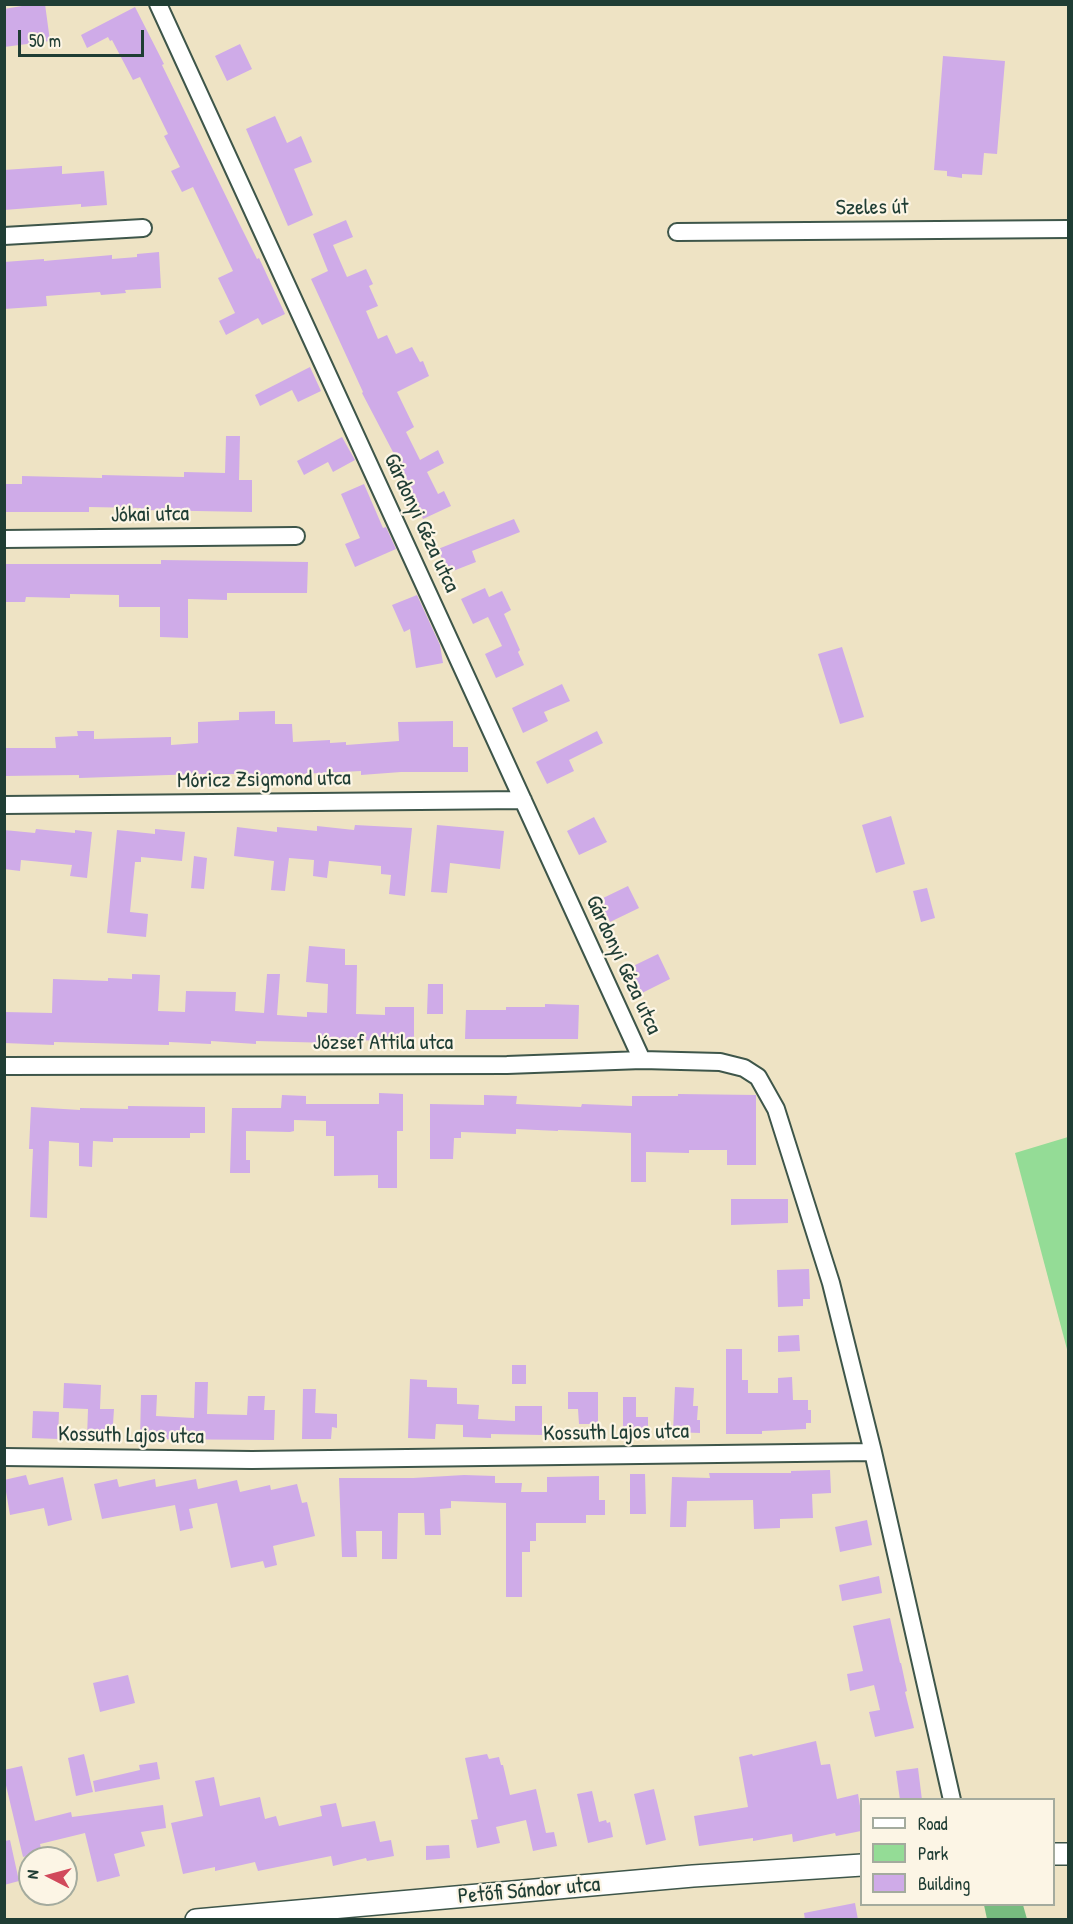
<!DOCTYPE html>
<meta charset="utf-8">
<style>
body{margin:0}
#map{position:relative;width:1073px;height:1924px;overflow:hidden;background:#eee3c4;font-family:"Patrick Hand",sans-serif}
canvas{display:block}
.frame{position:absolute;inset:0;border:6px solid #1f3d34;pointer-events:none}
.legend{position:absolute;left:860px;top:1798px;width:195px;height:108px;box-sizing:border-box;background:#fcf5e5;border:2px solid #a4ab9e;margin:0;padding:8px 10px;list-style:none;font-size:18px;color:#1f3d34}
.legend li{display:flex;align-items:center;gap:12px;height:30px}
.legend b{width:30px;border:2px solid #a4ab9e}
.north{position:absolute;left:18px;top:1846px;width:60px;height:60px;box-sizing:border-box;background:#fcf5e5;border:2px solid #a4ab9e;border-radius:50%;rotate:276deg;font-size:16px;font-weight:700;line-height:24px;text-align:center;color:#1f3d34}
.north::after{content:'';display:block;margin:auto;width:21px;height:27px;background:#d1495b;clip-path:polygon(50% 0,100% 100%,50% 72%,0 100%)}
.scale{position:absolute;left:18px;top:30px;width:126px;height:27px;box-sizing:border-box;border:3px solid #1f3d34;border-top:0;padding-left:8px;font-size:18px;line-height:21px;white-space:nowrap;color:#1f3d34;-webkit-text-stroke:4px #fcf5e5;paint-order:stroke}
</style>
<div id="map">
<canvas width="1073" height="1924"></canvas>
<div class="frame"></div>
<ul class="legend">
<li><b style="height:8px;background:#fff"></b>Road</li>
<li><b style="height:16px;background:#94dc96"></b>Park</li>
<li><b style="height:16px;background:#cfabe8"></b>Building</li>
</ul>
<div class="north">N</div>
<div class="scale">50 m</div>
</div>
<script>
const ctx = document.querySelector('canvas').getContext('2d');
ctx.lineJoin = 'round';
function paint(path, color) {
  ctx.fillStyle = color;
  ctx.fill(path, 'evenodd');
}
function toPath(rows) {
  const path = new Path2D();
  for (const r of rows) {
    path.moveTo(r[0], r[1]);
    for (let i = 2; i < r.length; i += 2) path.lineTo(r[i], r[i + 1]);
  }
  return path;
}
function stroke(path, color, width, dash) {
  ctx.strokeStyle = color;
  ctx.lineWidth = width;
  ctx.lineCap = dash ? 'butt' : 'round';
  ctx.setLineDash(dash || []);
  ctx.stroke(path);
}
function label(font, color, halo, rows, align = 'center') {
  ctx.font = font + ' "Patrick Hand",sans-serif';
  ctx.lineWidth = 4.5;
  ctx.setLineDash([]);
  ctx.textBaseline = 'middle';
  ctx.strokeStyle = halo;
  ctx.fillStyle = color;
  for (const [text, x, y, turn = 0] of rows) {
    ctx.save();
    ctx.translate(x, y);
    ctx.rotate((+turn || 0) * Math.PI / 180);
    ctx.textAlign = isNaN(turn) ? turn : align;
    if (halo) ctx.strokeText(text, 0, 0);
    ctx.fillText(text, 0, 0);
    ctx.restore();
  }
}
paint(toPath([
 [1068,1137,1068,1353,1015,1153]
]), '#94dc96');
paint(toPath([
 [984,1905,1023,1905,1027,1919,987,1919]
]), '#77bc7f');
paint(toPath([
 [34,4,45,4,50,41,4,47,4,9],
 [135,7,164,64,162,65,239,223,257,259,259,258,285,314,262,325,258,318,226,335,219,321,235,313,218,278,233,271,193,187,182,192,171,171,180,167,164,136,168,134,140,77,133,80,112,40,110,41,108,37,87,48,81,35],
 [240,44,252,69,227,81,215,56],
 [943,56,1005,61,997,154,984,153,982,175,962,174,962,178,947,176,947,171,934,170],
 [275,116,287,143,301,136,312,162,294,169,313,215,288,226,246,129],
 [62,166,62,174,104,171,107,205,81,207,81,204,4,210,4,170],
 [346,220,353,237,333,245,347,277,366,269,373,284,369,286,378,306,366,311,378,339,387,335,396,354,412,347,420,362,423,361,429,376,397,392,414,427,406,432,420,460,438,450,444,463,427,472,438,494,444,491,451,506,423,519,392,455,394,454,362,393,363,392,311,279,328,271,313,234],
 [159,252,161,288,125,290,126,293,101,295,100,292,46,296,47,306,4,309,4,262,44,259,44,261,112,255,112,259,137,257,137,254],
 [310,367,321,391,298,402,292,390,260,406,255,395],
 [226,436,240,436,239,480,252,480,252,512,141,510,141,508,89,507,89,512,4,512,4,484,22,484,22,476,102,478,102,475,184,477,184,472,225,473],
 [342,437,355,460,333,472,328,462,304,475,297,461],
 [364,484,383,528,386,527,396,549,355,567,345,544,360,538,341,494],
 [514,519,520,532,472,551,476,562,448,573,438,549],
 [161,560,308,562,307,593,227,593,227,600,188,599,188,638,160,637,160,607,119,607,119,595,70,594,70,598,26,597,25,602,4,602,4,564,161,564],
 [485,588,489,597,502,591,511,610,504,614,520,650,518,652,524,665,496,678,485,654,502,646,488,617,473,624,461,599],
 [417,595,440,645,443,663,416,668,410,629,404,632,392,605],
 [842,647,864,717,840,724,818,654],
 [562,684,570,701,544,712,548,721,523,733,512,708],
 [275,711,275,724,292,724,293,742,330,740,330,743,346,742,346,745,399,741,398,722,453,721,453,747,468,747,468,772,401,772,361,775,361,771,241,777,241,774,199,774,79,778,79,775,4,776,4,748,56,748,55,737,78,736,77,731,94,731,94,739,171,737,171,745,198,743,198,722,239,720,239,712],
 [597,731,603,743,569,760,574,771,547,784,536,762],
 [891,816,905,864,876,873,862,825],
 [594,817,607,842,579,855,567,831],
 [355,825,412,828,405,896,389,894,391,875,381,874,381,866,329,861,327,878,313,876,314,860,289,858,285,891,271,890,274,861,234,856,237,827,277,832,277,827,317,831,317,826,354,830],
 [437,825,504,831,500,869,450,863,447,893,431,892],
 [36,829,75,833,75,830,92,832,87,878,70,876,72,865,21,860,20,871,4,869,4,830,35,833],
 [155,829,185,832,182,861,141,857,141,862,135,862,130,912,148,914,146,937,107,933,117,830,155,834],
 [194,856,207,858,204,889,191,888],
 [628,886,639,908,610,922,599,900],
 [927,888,935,918,921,922,913,891],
 [309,946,345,949,345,965,357,965,356,1014,385,1015,385,1007,414,1007,414,1041,332,1040,332,1043,256,1041,256,1044,211,1041,211,1044,169,1042,169,1045,54,1042,54,1045,4,1043,4,1012,52,1013,53,979,108,981,108,978,132,979,132,974,160,975,158,1011,185,1012,186,991,236,992,235,1011,264,1013,267,974,280,974,277,1015,307,1017,307,1012,327,1013,328,984,306,982],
 [658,954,670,979,642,993,629,968],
 [428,984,443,984,443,1014,427,1014],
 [545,1004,579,1005,578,1039,465,1039,466,1010,506,1010,506,1007,545,1007],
 [379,1093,403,1094,403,1131,397,1131,397,1188,378,1188,378,1175,334,1176,334,1136,326,1136,326,1121,294,1120,294,1131,290,1132,246,1131,246,1160,250,1160,250,1173,230,1173,232,1108,281,1108,282,1095,306,1096,306,1104,379,1104],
 [678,1094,756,1095,756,1165,727,1165,727,1150,689,1150,689,1153,646,1152,646,1182,631,1182,631,1133,558,1130,558,1131,516,1129,516,1134,461,1132,461,1138,454,1138,453,1159,430,1159,430,1104,484,1105,484,1095,517,1096,516,1104,581,1107,582,1104,632,1106,632,1096,678,1096],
 [128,1106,205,1107,205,1133,190,1133,190,1138,113,1138,113,1142,93,1141,92,1167,79,1166,79,1143,49,1141,47,1218,30,1217,33,1149,29,1149,31,1107,80,1110,80,1108,128,1109],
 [731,1199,788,1199,788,1223,731,1225],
 [809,1269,810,1299,803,1299,803,1306,778,1307,777,1270],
 [799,1335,800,1351,778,1352,778,1336],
 [726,1349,742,1349,742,1380,748,1380,748,1393,778,1393,778,1378,792,1377,793,1400,808,1400,808,1410,811,1410,811,1423,806,1423,806,1429,762,1431,762,1434,726,1434],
 [512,1365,526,1365,526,1384,512,1384],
 [410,1379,427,1380,427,1387,457,1388,457,1404,479,1405,478,1419,515,1421,515,1406,542,1406,542,1435,491,1434,491,1438,463,1437,463,1425,436,1424,435,1439,408,1438],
 [195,1382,208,1382,207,1414,247,1415,248,1396,265,1396,264,1410,275,1410,274,1440,140,1439,141,1395,157,1395,156,1416,194,1418],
 [64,1383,101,1385,100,1409,114,1409,112,1439,87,1438,88,1409,63,1408],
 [675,1387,694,1388,693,1406,698,1406,697,1420,700,1420,700,1433,673,1432],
 [303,1389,316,1389,315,1413,337,1414,337,1428,332,1427,331,1439,302,1439],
 [568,1392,598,1392,598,1424,579,1424,578,1409,568,1409],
 [623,1397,636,1397,636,1417,648,1417,648,1433,623,1433],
 [33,1411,59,1412,58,1439,32,1438],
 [830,1470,831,1493,812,1494,813,1518,780,1519,780,1528,754,1529,753,1500,687,1501,686,1527,670,1527,672,1477,710,1478,709,1473,791,1473,791,1471],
 [630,1474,645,1474,646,1514,630,1514],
 [26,1475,29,1485,63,1477,72,1520,48,1526,44,1508,10,1515,4,1480],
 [464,1475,495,1476,495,1483,522,1483,521,1492,547,1492,547,1477,599,1476,599,1500,605,1500,605,1515,586,1515,586,1523,536,1523,536,1541,530,1541,530,1552,522,1552,522,1597,506,1597,506,1503,451,1501,451,1508,440,1509,441,1535,425,1535,424,1513,398,1513,397,1559,382,1559,382,1531,356,1531,357,1557,342,1557,339,1478,413,1478],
 [117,1479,119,1487,155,1479,156,1487,196,1479,198,1489,237,1480,240,1492,270,1485,271,1490,297,1484,302,1503,307,1502,315,1536,273,1546,277,1565,265,1568,263,1561,231,1568,217,1503,189,1509,193,1528,180,1531,175,1505,102,1519,94,1484],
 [867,1520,872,1545,840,1552,835,1527],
 [879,1576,882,1593,842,1601,839,1585],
 [890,1618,900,1663,901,1663,907,1691,905,1692,914,1728,875,1737,869,1712,880,1710,874,1685,850,1691,847,1674,863,1671,853,1626],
 [128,1675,135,1703,100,1712,93,1683],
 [816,1741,821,1765,830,1764,837,1799,858,1794,861,1812,861,1831,836,1836,835,1833,793,1842,792,1834,753,1841,753,1838,699,1846,694,1816,748,1807,739,1757,752,1754,753,1756],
 [84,1754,93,1792,76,1796,68,1758],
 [487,1754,489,1759,499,1757,501,1765,503,1765,510,1795,536,1789,546,1833,554,1832,557,1846,533,1851,526,1820,496,1827,500,1843,477,1848,471,1820,478,1819,465,1758],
 [157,1762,160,1779,95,1792,93,1781,140,1770,139,1765],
 [22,1766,35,1821,71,1812,72,1817,163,1805,166,1828,141,1832,145,1846,114,1854,120,1876,97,1882,85,1833,40,1844,42,1852,23,1857,4,1777,4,1770],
 [918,1768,922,1800,900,1800,896,1771],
 [214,1777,220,1806,260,1797,265,1819,276,1816,279,1826,322,1816,320,1806,336,1803,342,1827,375,1821,380,1842,391,1840,394,1856,367,1861,366,1858,333,1866,331,1856,258,1871,255,1862,215,1871,215,1867,183,1874,171,1823,203,1816,195,1781],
 [654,1789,666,1840,646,1845,634,1794],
 [592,1791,599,1822,606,1820,607,1823,610,1822,613,1837,588,1843,577,1794],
 [10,1840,19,1881,4,1885,4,1841],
 [449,1845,450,1858,426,1860,426,1846],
 [855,1903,858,1920,805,1920,804,1913]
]), '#cfabe8');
const minor = toPath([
 [158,4,642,1060],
 [677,232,1068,229],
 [4,236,143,228],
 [4,539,296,536],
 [4,805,523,800],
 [4,1066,507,1065,642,1060,720,1062,744,1068,758,1077,776,1109,831,1283,873,1452],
 [4,1457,252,1460,873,1452,952,1800]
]);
const major = toPath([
 [1054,1854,1068,1854],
 [196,1920,693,1876,862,1865]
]);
stroke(minor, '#3e564a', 20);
stroke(major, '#3e564a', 24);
stroke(minor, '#fff', 16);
stroke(major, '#fff', 21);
label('22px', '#1f3d34', '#fcf5e5', [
 ["Szeles út",872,208,-1],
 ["Jókai utca",150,515,-1],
 ["Gárdonyi Géza utca",421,523,65],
 ["Móricz Zsigmond utca",264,780,-1],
 ["Gárdonyi Géza utca",623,965,65],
 ["József Attila utca",383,1043],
 ["Kossuth Lajos utca",616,1433,-1],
 ["Kossuth Lajos utca",131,1436,1],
 ["Petőfi Sándor utca",529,1891,-5]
]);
</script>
